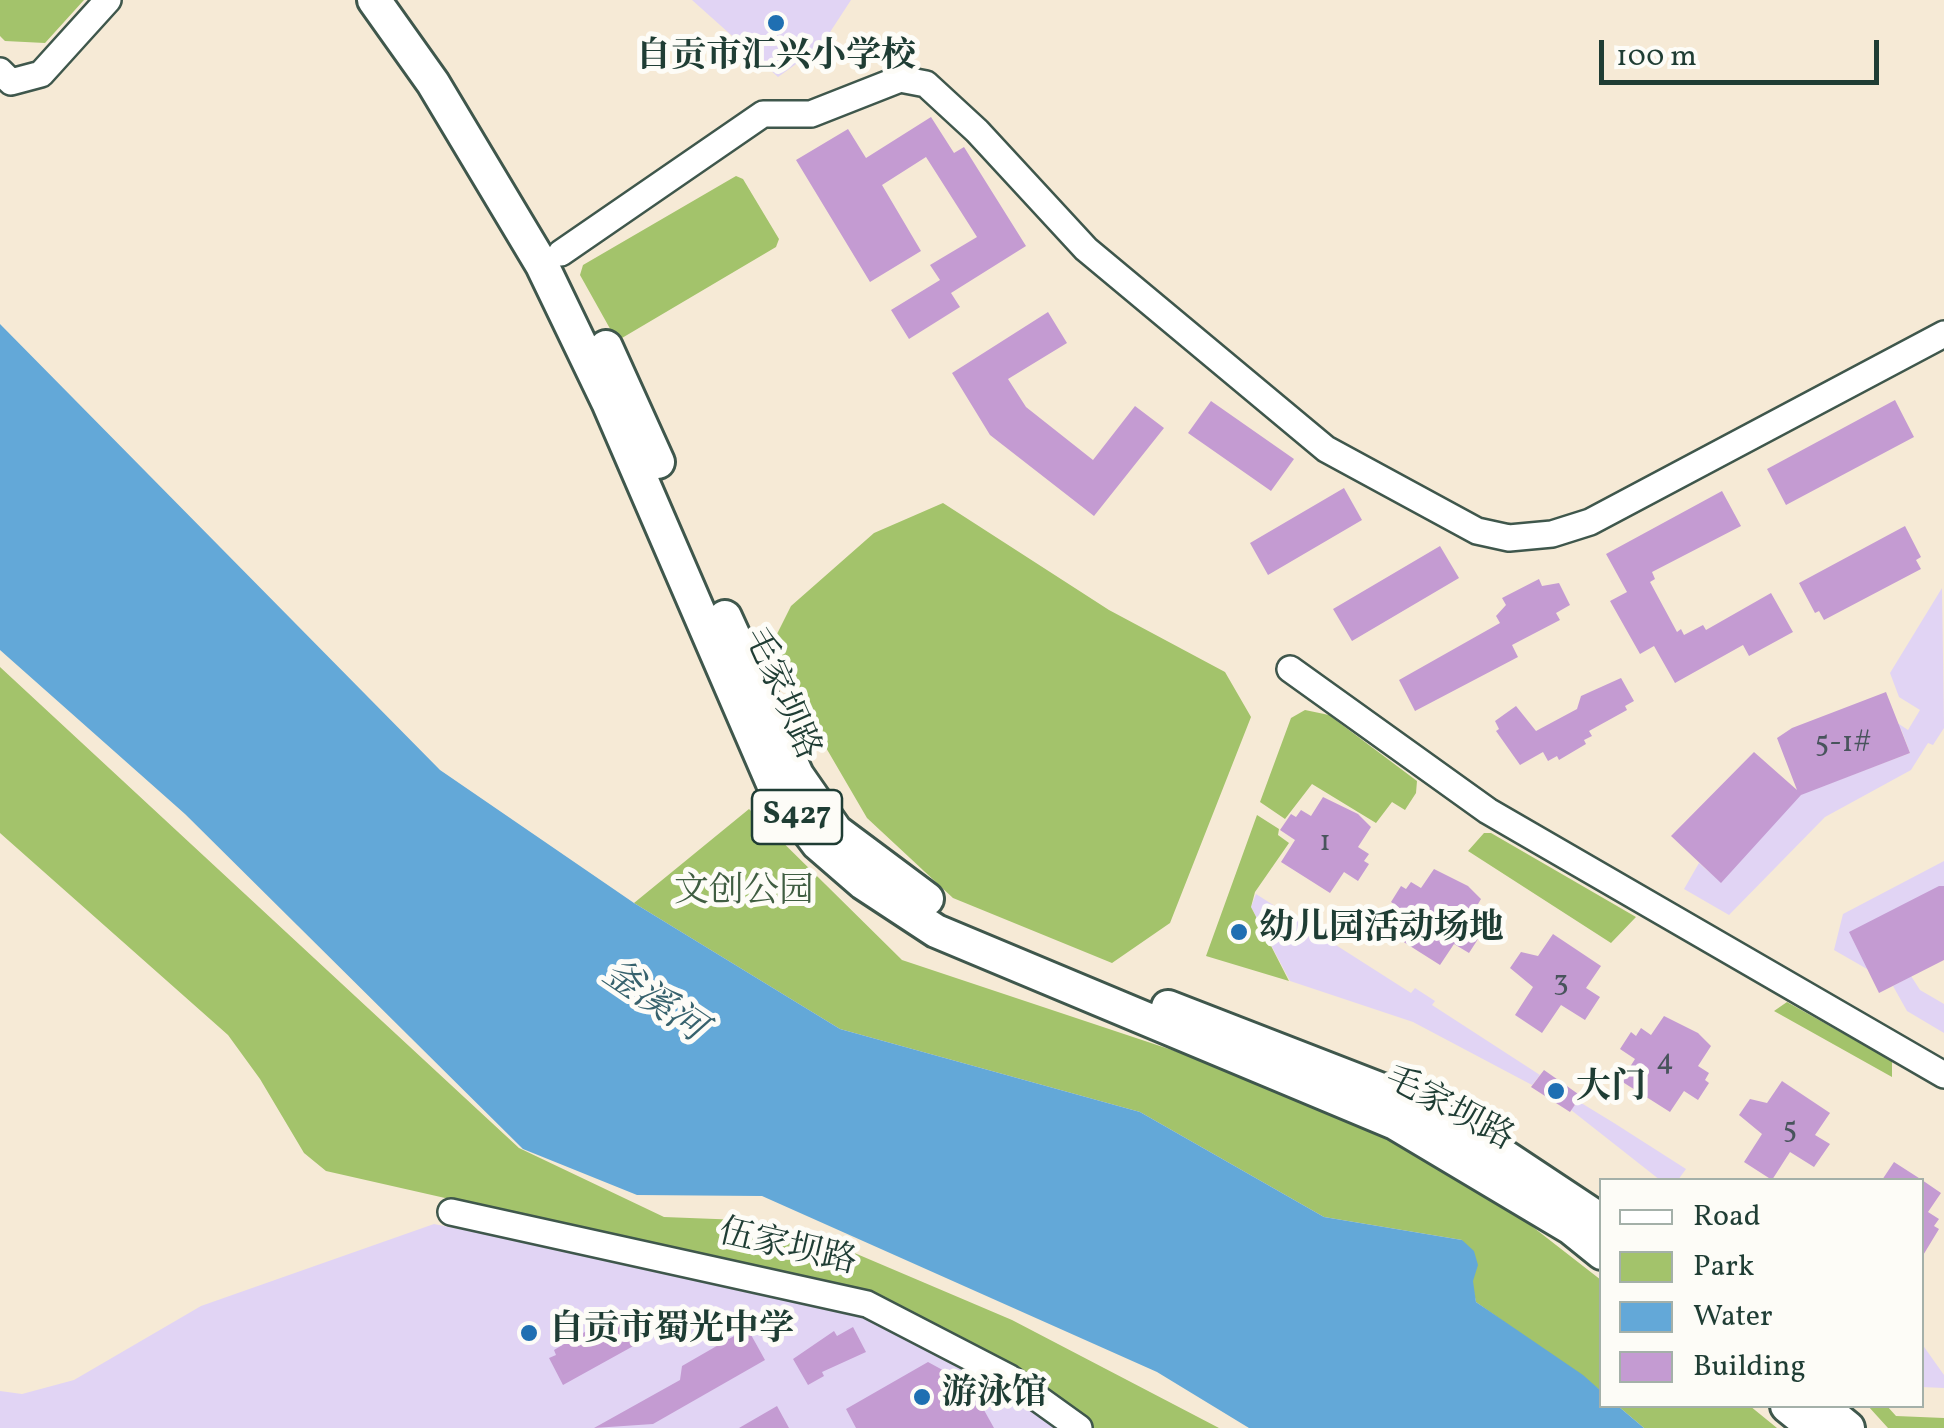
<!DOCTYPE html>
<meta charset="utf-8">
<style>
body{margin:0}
#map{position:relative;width:1944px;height:1428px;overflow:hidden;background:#f6ead6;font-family:Vollkorn,serif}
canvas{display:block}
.legend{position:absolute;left:1599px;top:1178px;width:325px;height:230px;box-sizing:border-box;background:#fdfcf7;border:2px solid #a4b0a9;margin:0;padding:12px 18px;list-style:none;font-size:30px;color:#1f3d34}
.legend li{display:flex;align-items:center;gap:20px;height:50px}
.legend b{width:50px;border:2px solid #a4b0a9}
.scale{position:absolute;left:1599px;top:40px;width:280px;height:45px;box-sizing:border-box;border:5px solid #1f3d34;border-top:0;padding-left:12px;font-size:30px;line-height:35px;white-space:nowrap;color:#1f3d34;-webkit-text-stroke:8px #fdfcf7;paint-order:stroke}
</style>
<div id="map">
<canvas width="1944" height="1428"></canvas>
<ul class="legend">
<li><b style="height:12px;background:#fff"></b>Road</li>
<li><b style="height:28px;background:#a3c36b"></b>Park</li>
<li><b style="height:28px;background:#63a8d8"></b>Water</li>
<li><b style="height:28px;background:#c49bd2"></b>Building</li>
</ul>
<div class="scale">100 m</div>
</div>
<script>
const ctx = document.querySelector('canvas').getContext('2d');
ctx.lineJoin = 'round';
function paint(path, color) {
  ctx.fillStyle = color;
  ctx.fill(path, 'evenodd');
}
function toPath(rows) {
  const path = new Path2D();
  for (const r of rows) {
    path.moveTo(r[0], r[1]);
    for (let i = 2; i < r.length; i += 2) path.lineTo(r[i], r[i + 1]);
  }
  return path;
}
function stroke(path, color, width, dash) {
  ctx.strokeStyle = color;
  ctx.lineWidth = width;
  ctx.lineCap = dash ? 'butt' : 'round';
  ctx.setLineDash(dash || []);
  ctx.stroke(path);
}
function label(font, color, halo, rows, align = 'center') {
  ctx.font = font + ' Vollkorn,"Noto Serif SC",serif';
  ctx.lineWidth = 10;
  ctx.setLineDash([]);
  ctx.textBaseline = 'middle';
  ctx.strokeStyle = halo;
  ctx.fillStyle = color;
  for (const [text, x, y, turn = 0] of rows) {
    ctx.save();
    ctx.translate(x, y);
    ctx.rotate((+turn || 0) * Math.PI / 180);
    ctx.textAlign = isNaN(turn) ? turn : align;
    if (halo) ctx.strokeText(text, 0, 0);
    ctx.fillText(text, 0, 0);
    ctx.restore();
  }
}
paint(toPath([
 [692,0,851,0,821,46,778,77],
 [1942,588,1944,728,1933,745,1928,743,1911,770,1825,817,1729,915,1684,889,1699,863,1721,882,1791,798,1910,753,1901,729,1887,733,1885,730,1899,724,1908,730,1920,710,1899,697,1890,673],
 [1944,861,1944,886,1879,962,1867,969,1834,950,1843,914],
 [1256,894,1411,993,1415,988,1435,1001,1432,1005,1540,1075,1532,1085,1413,1022,1290,981,1251,907],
 [1911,976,1920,990,1944,1004,1944,1033,1907,1011,1893,986],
 [1578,1101,1614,1123,1686,1169,1678,1180,1660,1180,1571,1110],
 [434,1224,857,1308,990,1382,1059,1428,0,1428,0,1391,22,1394,74,1380,201,1306],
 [1922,1344,1944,1375,1944,1388,1922,1387]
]), '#e1d4f4');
paint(toPath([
 [0,0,84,0,45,43,5,41,0,36],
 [736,176,743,179,779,239,776,247,622,338,613,334,580,275,583,265],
 [943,503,1109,610,1225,672,1251,717,1170,923,1112,963,953,898,867,818,769,650,791,606,874,533],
 [0,667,519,1148,664,1217,767,1221,838,1246,1012,1320,1219,1428,1094,1428,971,1347,498,1210,326,1171,304,1153,260,1079,228,1035,0,833],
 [1305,710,1329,715,1417,781,1416,793,1405,810,1392,802,1376,823,1312,784,1285,819,1260,802,1291,718],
 [749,809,902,960,1235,1071,1391,1136,1475,1182,1601,1280,1601,1391,1476,1302,1462,1240,1324,1217,1140,1112,840,1029,634,903],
 [1257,815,1279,829,1278,835,1289,843,1255,892,1251,907,1289,981,1206,956],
 [1484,833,1491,833,1636,917,1611,943,1468,851],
 [1787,1002,1892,1061,1892,1077,1774,1011],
 [1618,1406,1750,1406,1777,1428,1644,1428],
 [1868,1406,1887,1406,1896,1416,1944,1418,1944,1428,1888,1428]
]), '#a3c36b');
paint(toPath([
 [0,324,440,770,634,903,840,1029,1140,1112,1324,1217,1462,1240,1474,1251,1478,1265,1473,1281,1476,1302,1583,1375,1601,1391,1602,1406,1618,1406,1644,1428,1249,1428,1157,1372,762,1196,637,1195,523,1149,185,814,0,650]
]), '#63a8d8');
paint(toPath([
 [931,117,954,153,964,147,1026,246,951,293,960,307,909,339,891,310,940,280,930,265,977,237,926,157,882,185,921,251,870,282,796,160,848,129,866,158],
 [1048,312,1067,343,1008,379,1026,407,1093,460,1135,406,1164,428,1094,516,990,435,952,373],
 [1895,400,1914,437,1786,505,1767,469],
 [1211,401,1294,459,1271,491,1188,433],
 [1344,488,1362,520,1268,575,1250,543],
 [1722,491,1741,526,1652,572,1655,579,1650,582,1677,632,1681,629,1684,635,1703,625,1706,630,1771,593,1793,632,1749,656,1743,645,1675,683,1654,646,1640,654,1610,601,1627,592,1606,554],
 [1905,526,1921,557,1916,560,1921,569,1824,620,1819,611,1815,613,1799,583],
 [1440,546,1459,578,1352,641,1333,609],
 [1539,579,1542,586,1559,583,1570,605,1556,613,1560,620,1512,645,1518,657,1415,711,1399,680,1500,623,1496,616,1506,605,1502,598],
 [1621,678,1634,701,1625,706,1627,710,1589,731,1592,736,1584,740,1586,744,1559,760,1557,756,1548,761,1543,752,1520,765,1496,731,1499,729,1495,721,1516,706,1536,731,1577,709,1581,696],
 [1886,692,1910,753,1801,795,1721,883,1671,836,1754,752,1797,790,1777,738,1792,728],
 [1323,797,1358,814,1371,827,1358,847,1369,854,1364,861,1369,864,1358,881,1344,872,1330,893,1281,862,1295,840,1280,830,1291,814,1296,817,1301,810,1311,816],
 [1434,869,1468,886,1481,899,1469,919,1480,926,1475,933,1480,936,1469,953,1454,944,1440,965,1391,934,1405,912,1391,902,1401,886,1406,889,1411,882,1421,888],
 [1939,886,1944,886,1944,960,1879,993,1849,932],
 [1553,934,1601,966,1586,988,1600,997,1585,1020,1561,1005,1542,1033,1515,1015,1533,987,1510,968,1521,952,1538,956],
 [1664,1016,1698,1033,1711,1046,1698,1066,1709,1073,1705,1080,1709,1083,1698,1100,1684,1091,1670,1112,1621,1081,1635,1059,1620,1049,1631,1032,1636,1036,1641,1028,1651,1035],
 [1544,1070,1581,1096,1570,1112,1531,1087],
 [1782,1081,1830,1113,1815,1135,1830,1144,1814,1167,1790,1152,1772,1180,1744,1162,1762,1134,1739,1115,1750,1099,1767,1103],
 [1894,1162,1922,1180,1941,1193,1928,1212,1939,1219,1934,1226,1939,1229,1922,1257,1922,1180,1882,1180],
 [612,1316,615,1320,622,1316,637,1344,563,1385,549,1358,556,1355,554,1350],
 [853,1327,866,1352,822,1372,824,1376,808,1385,793,1359,834,1331,837,1336],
 [741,1332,743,1337,750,1333,765,1360,653,1424,594,1428,680,1380,682,1366],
 [928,1362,970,1385,994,1428,856,1428,846,1409],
 [777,1406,789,1428,739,1428]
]), '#c49bd2');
const minor = toPath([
 [0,71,11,82,41,74,108,0],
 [561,253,763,114,811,114,900,79,926,84,977,131,1086,249,1326,449,1477,531,1509,538,1552,534,1590,522,1944,334],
 [1290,669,1488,811,1944,1075],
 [451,1212,867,1304,1008,1377,1079,1428]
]);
const major = toPath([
 [374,0,433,83,542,265,608,402,774,786,818,844,863,883,936,931,1395,1123,1571,1228,1602,1253],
 [606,347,658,462],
 [725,617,797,775,836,831,927,899],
 [1168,1007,1410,1101,1501,1154,1602,1221],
 [1787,1406,1814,1428],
 [1821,1406,1848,1428]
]);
stroke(minor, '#3f574c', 30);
stroke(major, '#3f574c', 38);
stroke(minor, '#fff', 25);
stroke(major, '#fff', 32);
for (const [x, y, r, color] of [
 [776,23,10,"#1f6fb2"],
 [1239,932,10,"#1f6fb2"],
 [1556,1091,10,"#1f6fb2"],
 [529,1333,10,"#1f6fb2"],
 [922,1397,10,"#1f6fb2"]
]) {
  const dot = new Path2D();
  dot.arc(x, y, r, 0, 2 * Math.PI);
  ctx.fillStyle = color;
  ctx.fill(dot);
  stroke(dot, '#fdfcf7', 4);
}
label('30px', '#48545c', null, [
 ["5-1#",1843,745],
 ["1",1325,844],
 ["3",1561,984],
 ["4",1665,1063],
 ["5",1790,1131]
]);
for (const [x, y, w] of [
 [797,817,90]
]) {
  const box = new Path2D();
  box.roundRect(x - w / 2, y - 27, w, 54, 8);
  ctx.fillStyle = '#fdfcf7';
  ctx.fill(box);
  stroke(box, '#1f3d34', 2.5);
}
label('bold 32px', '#1f3d34', null, [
 ["S427",797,817]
]);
label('bold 35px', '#1f3d34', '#fdfcf7', [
 ["自贡市汇兴小学校",776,60,"center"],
 ["幼儿园活动场地",1259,932],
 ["大门",1576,1091],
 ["自贡市蜀光中学",549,1333],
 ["游泳馆",942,1397]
], 'left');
label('35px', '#1f3d34', '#fdfcf7', [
 ["毛家坝路",779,695,66],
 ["毛家坝路",1448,1111,28],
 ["伍家坝路",787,1250,13]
]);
label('35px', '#405e42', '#fdfcf7', [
 ["文创公园",744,895]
]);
label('italic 38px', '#37626d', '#fdfcf7', [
 ["釜溪河",652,1004,34]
]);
</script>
